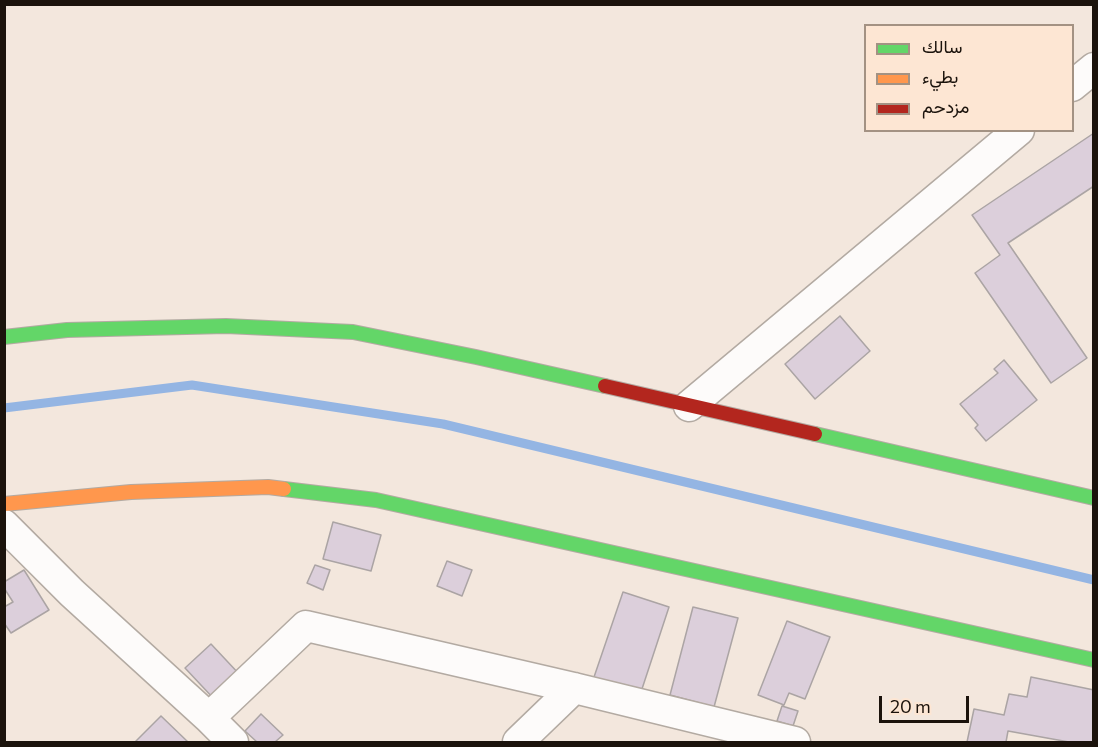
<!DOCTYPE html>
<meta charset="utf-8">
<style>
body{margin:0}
#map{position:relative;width:1098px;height:747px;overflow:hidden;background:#f3e7dd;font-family:Commissioner,Vazirmatn,sans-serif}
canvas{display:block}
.frame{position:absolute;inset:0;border:6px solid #1b130c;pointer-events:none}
.legend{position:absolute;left:864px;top:24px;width:210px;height:108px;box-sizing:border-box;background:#fde6d3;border:2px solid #a39283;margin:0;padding:8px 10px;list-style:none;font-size:18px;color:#1b130c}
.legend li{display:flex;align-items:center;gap:12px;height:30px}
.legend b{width:30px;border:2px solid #a39283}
.scale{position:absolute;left:879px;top:696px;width:90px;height:27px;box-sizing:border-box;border:3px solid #1b130c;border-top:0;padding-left:8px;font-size:18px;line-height:21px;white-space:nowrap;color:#1b130c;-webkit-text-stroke:4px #fde6d3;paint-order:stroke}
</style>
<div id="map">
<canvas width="1098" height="747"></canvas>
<div class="frame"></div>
<ul class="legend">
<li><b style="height:8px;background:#63d668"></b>سالك</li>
<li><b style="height:8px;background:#ff974d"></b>بطيء</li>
<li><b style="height:8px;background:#b3261e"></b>مزدحم</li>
</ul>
<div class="scale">20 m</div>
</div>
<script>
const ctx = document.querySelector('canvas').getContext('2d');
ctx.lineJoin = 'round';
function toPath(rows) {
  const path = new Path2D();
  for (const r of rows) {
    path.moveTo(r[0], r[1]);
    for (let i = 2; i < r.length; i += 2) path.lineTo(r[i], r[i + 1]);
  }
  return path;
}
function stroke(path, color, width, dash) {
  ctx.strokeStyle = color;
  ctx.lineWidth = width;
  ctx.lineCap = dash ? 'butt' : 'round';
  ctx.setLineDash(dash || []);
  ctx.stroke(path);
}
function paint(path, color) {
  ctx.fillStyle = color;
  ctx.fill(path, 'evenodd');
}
stroke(toPath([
 [4,408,192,385,443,424,1094,580]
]), '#94b5e3', 9);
const building = toPath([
 [1094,133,1094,186,1008,243,1087,358,1051,383,975,273,1000,255,972,215,1094,133],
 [840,316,870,351,815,399,785,364,840,316],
 [1004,360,1037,400,986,441,975,428,978,425,960,404,998,373,994,369,1004,360],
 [333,522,381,535,371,571,323,559,333,522],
 [447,561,472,570,462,596,437,586,447,561],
 [315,565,330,570,323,590,307,583,315,565],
 [24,570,49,610,11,633,4,623,4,607,13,602,4,588,4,582,24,570],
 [623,592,669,607,640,695,593,680,623,592],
 [693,607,738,618,714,707,670,695,693,607],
 [787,621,830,637,805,699,789,693,784,705,758,695,787,621],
 [211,644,241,676,215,700,185,668,211,644],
 [1031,677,1094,690,1094,742,1069,742,1008,731,1006,742,967,742,974,709,1004,715,1009,694,1027,697,1031,677],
 [782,706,798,711,793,726,777,721,782,706],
 [261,714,283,735,275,742,257,742,245,731,261,714],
 [161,716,188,742,135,742,161,716]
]);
paint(building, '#dccfdb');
stroke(building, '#aba4a4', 1.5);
const street = toPath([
 [1072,86,1094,68],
 [689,406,1019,130],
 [4,525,72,593,209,718,233,742],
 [209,718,306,626,574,688,795,742],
 [518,742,574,688]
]);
const fast = toPath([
 [4,337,67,330,226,326,353,332,476,357,605,386],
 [815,434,1094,498],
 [284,489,376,500,1094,660]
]);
const slow = toPath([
 [4,504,131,492,268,487,284,489]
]);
const jam = toPath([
 [605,386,815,434]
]);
stroke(street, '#b3aaa2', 33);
stroke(fast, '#b3aaa2', 16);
stroke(slow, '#b3aaa2', 16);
stroke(jam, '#b3aaa2', 16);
stroke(street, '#fdfbfa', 30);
stroke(fast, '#63d668', 14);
stroke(slow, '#ff974d', 14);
stroke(jam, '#b3261e', 14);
</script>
